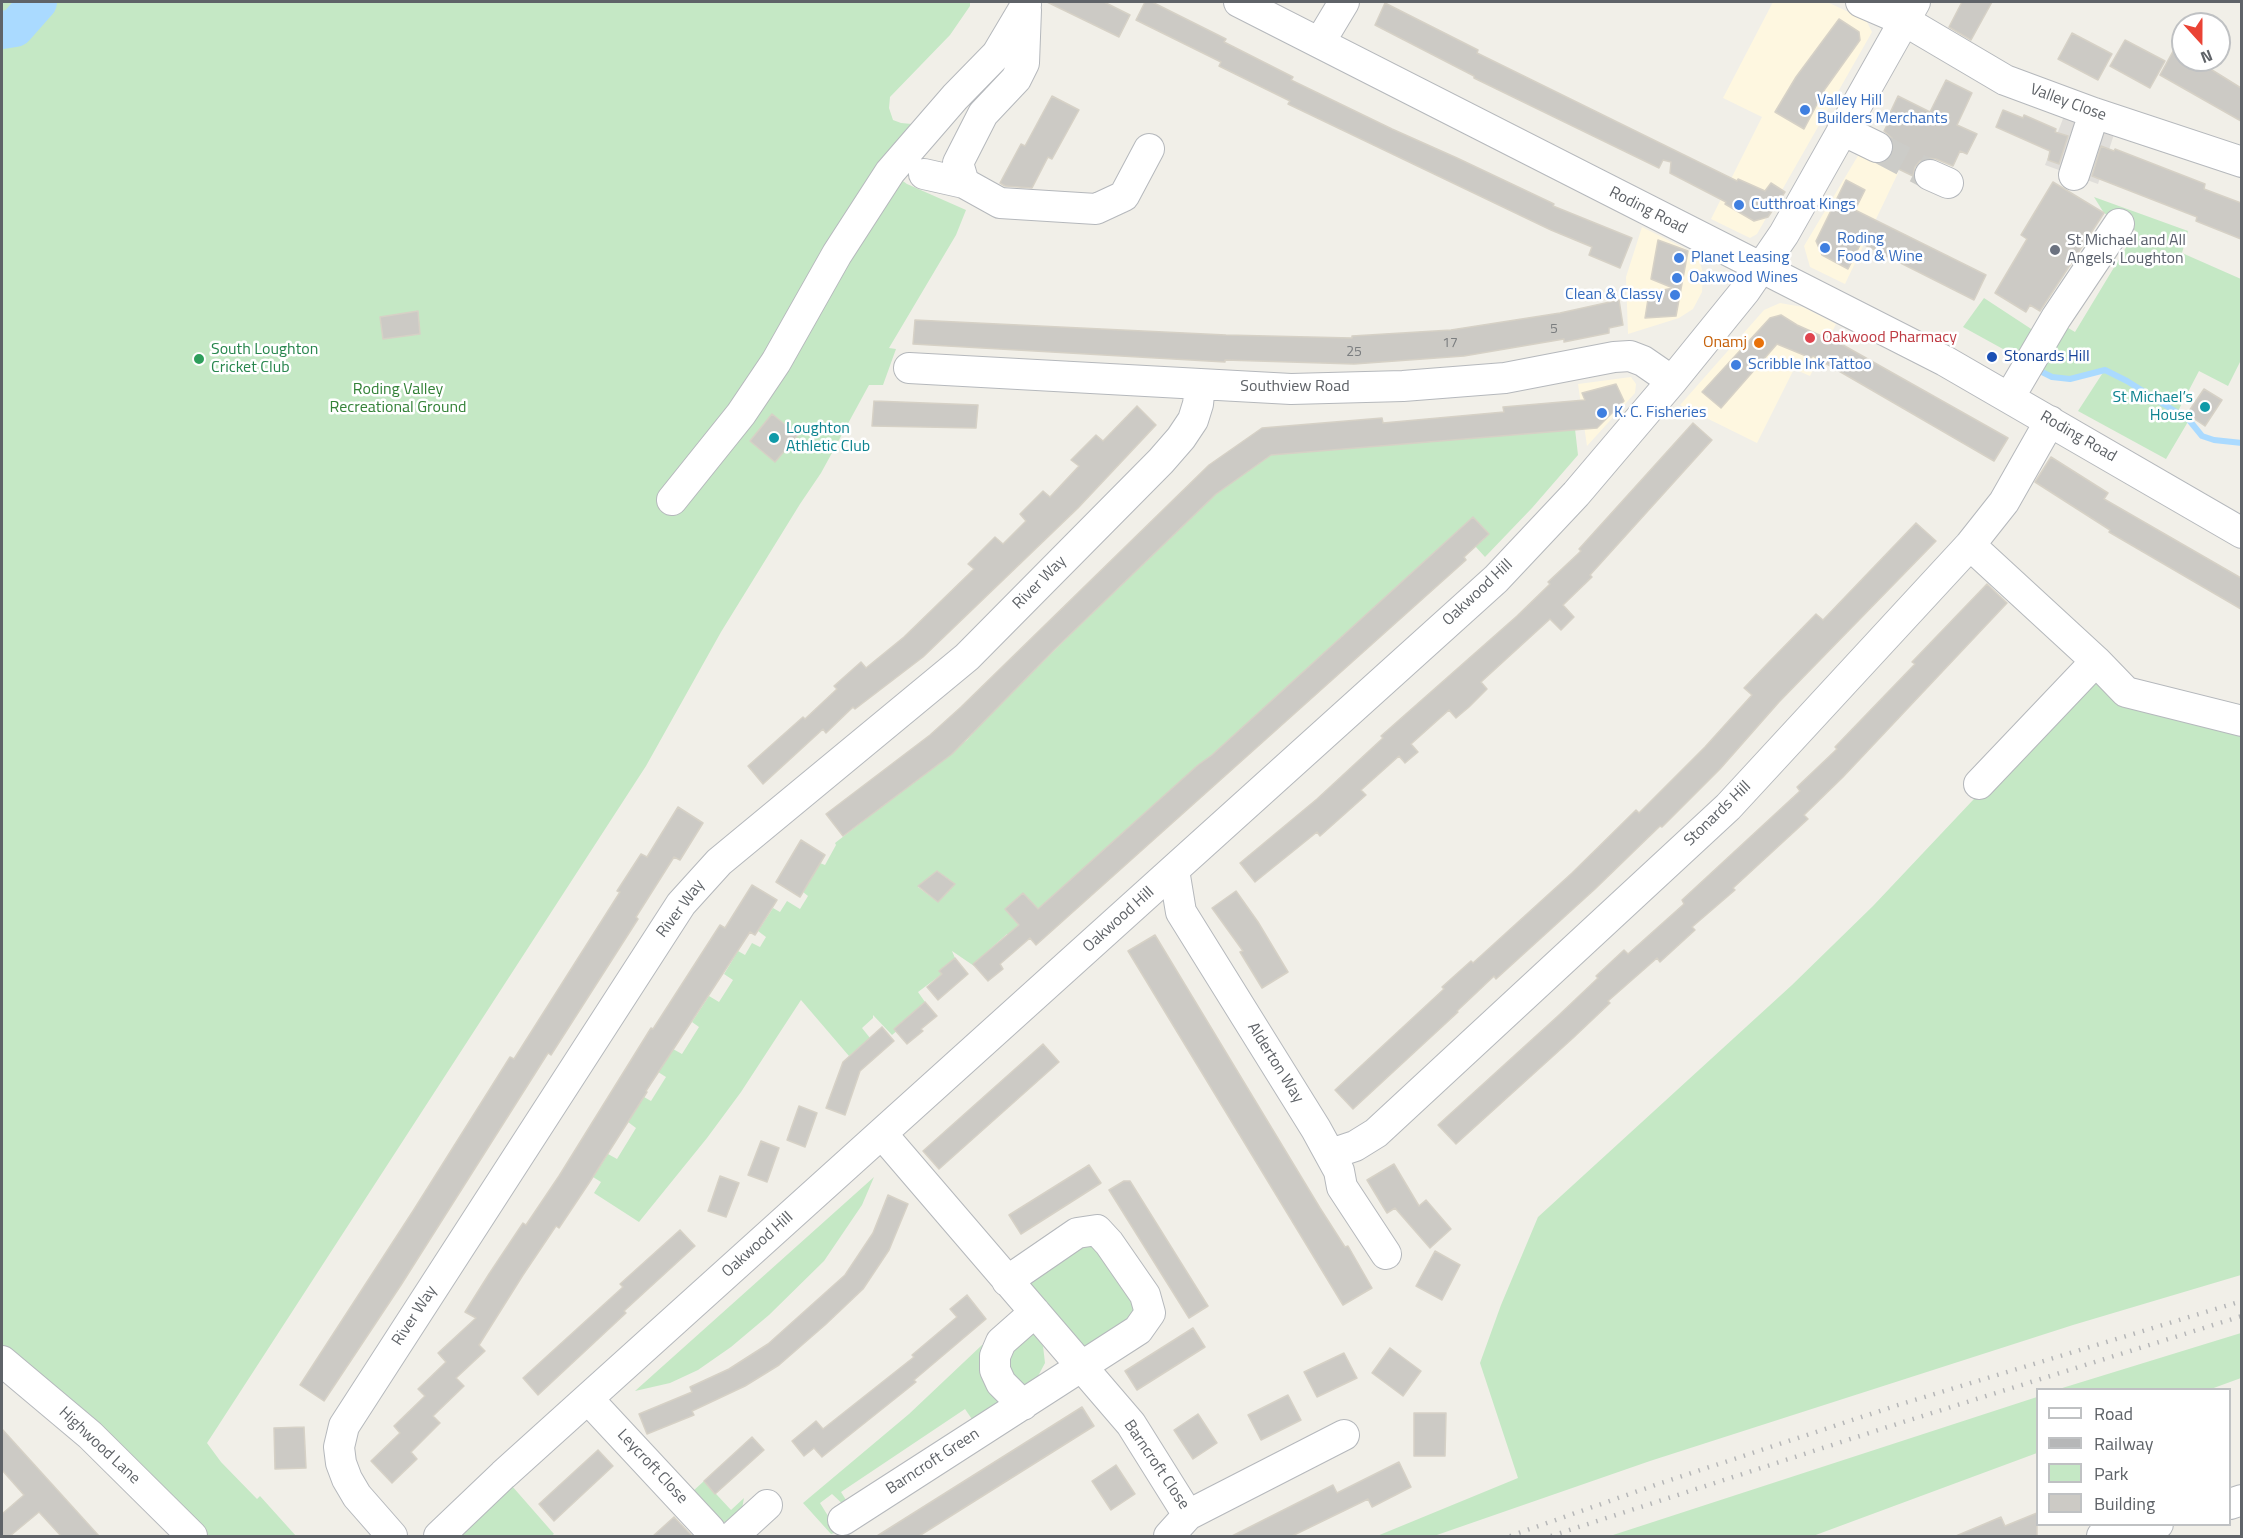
<!DOCTYPE html>
<meta charset="utf-8">
<style>
body{margin:0}
#map{position:relative;width:2243px;height:1538px;overflow:hidden;background:#f1efe8;font-family:"Titillium Web",sans-serif}
canvas{display:block}
.frame{position:absolute;inset:0;border:3px solid #5f6368;pointer-events:none}
.legend{position:absolute;left:2036px;top:1388px;width:195px;height:138px;box-sizing:border-box;background:#fff;border:2px solid #bfc1c3;margin:0;padding:8px 10px;list-style:none;font-size:18px;color:#5f6368}
.legend li{display:flex;align-items:center;gap:12px;height:30px}
.legend b{width:30px;border:2px solid #bfc1c3}
.north{position:absolute;left:2171px;top:12px;width:60px;height:60px;box-sizing:border-box;background:#fff;border:2px solid #bfc1c3;border-radius:50%;rotate:159deg;font-size:16px;font-weight:700;line-height:24px;text-align:center;color:#5f6368}
.north::after{content:'';display:block;margin:auto;width:21px;height:27px;background:#ea4335;clip-path:polygon(50% 0,100% 100%,50% 72%,0 100%)}
</style>
<div id="map">
<canvas width="2243" height="1538"></canvas>
<div class="frame"></div>
<ul class="legend">
<li><b style="height:8px;background:#fff"></b>Road</li>
<li><b style="height:8px;background:#b6b7b8"></b>Railway</li>
<li><b style="height:16px;background:#c5e8c5"></b>Park</li>
<li><b style="height:16px;background:#cccac5"></b>Building</li>
</ul>
<div class="north">N</div>
</div>
<script>
const ctx = document.querySelector('canvas').getContext('2d');
ctx.lineJoin = 'round';
function paint(path, color) {
  ctx.fillStyle = color;
  ctx.fill(path, 'evenodd');
}
function toPath(rows) {
  const path = new Path2D();
  for (const r of rows) {
    path.moveTo(r[0], r[1]);
    for (let i = 2; i < r.length; i += 2) path.lineTo(r[i], r[i + 1]);
  }
  return path;
}
function stroke(path, color, width, dash) {
  ctx.strokeStyle = color;
  ctx.lineWidth = width;
  ctx.lineCap = dash ? 'butt' : 'round';
  ctx.setLineDash(dash || []);
  ctx.stroke(path);
}
function label(font, color, halo, rows, align = 'center') {
  ctx.font = font + ' "Titillium Web",sans-serif';
  ctx.lineWidth = 5;
  ctx.setLineDash([]);
  ctx.textBaseline = 'middle';
  ctx.strokeStyle = halo;
  ctx.fillStyle = color;
  for (const [text, x, y, turn = 0] of rows) {
    ctx.save();
    ctx.translate(x, y);
    ctx.rotate((+turn || 0) * Math.PI / 180);
    ctx.textAlign = isNaN(turn) ? turn : align;
    if (halo) ctx.strokeText(text, 0, 0);
    ctx.fillText(text, 0, 0);
    ctx.restore();
  }
}
paint(toPath([
 [1773,2,1827,2,1866,20,1872,32,1757,234,1750,238,1711,219,1762,117,1723,98],
 [1859,154,1898,173,1845,284,1810,267,1804,246],
 [1642,227,1694,253,1699,259,1703,273,1702,292,1693,309,1679,318,1628,334,1626,277],
 [1780,303,1803,307,1836,324,1810,376,1794,369,1757,443,1680,405,1764,310],
 [1631,377,1636,384,1635,393,1587,446,1578,384]
]), '#fef7e0');
paint(toPath([
 [2066,111,2116,128,2098,184,2045,165]
]), '#e0deda');
paint(toPath([
 [2,2,970,2,970,6,950,35,890,97,889,108,893,120,901,123,923,125,886,169,907,184,966,210,956,235,889,348,896,349,883,385,869,385,821,473,800,504,721,632,646,766,207,1443,221,1462,257,1499,260,1496,296,1536,203,1536,2,1349],
 [2094,197,2188,231,2182,253,2241,279,2241,360,2228,386,2199,371,2177,413,2189,420,2166,459,2078,411,2104,371,2067,378,2052,376,1963,327,1984,298,2048,340,2058,322,2075,332,2136,231,2104,213],
 [1575,429,1578,455,1532,508,1485,557,1475,546,1489,534,1473,517,1220,748,1038,909,1023,893,1005,909,1025,933,1016,939,1007,934,989,950,977,968,952,951,955,958,940,971,942,974,918,992,925,1002,910,1015,912,1018,892,1035,873,1015,873,1018,862,1028,870,1038,849,1056,801,1000,741,1092,707,1138,639,1222,594,1193,601,1182,593,1177,608,1154,617,1159,636,1128,628,1122,644,1097,651,1101,666,1077,658,1072,673,1049,682,1054,699,1027,692,1022,709,996,719,1002,733,980,724,974,738,951,745,955,752,943,760,947,766,937,758,931,773,908,780,912,787,901,800,909,808,896,803,892,820,863,825,865,836,845,835,843,967,740,986,718,1072,633,1220,490,1275,452],
 [937,871,955,884,938,902,918,887],
 [2090,676,2241,727,2241,1275,2073,1325,1650,1461,1434,1536,1377,1536,1518,1478,1480,1363,1501,1305,1538,1217,1792,985,1873,906],
 [874,1177,862,1205,824,1261,769,1315,731,1347,698,1370,670,1383,635,1391],
 [1088,1243,1101,1249,1136,1300,1136,1311,1130,1324,1081,1350,1036,1303,1028,1278],
 [1029,1328,1043,1346,1045,1363,1037,1378,1018,1392,1004,1376,1007,1347],
 [2241,1333,2241,1378,2211,1389,2059,1389],
 [982,1345,993,1345,1004,1401,976,1425,965,1409,841,1492,851,1508,847,1508,832,1494,820,1503,838,1532,831,1534,803,1503,909,1414],
 [2037,1397,2037,1453,1813,1536,1610,1536],
 [505,1478,554,1534,551,1536,443,1536],
 [704,1481,731,1510,744,1498,741,1514,730,1522,723,1522,692,1492]
]), '#c5e8c5');
stroke(toPath([
 [2042,372,2052,377,2070,379,2105,370,2127,381,2189,420,2202,436,2214,440,2242,443]
]), '#aadaff', 6);
stroke(toPath([
 [2,30,15,28,38,2]
]), '#aadaff', 38);
const building = toPath([
 [1047,2,1104,2,1130,15,1119,37,1047,2],
 [1145,2,1152,2,1226,39,1224,42,1293,77,1291,80,1392,129,1457,158,1554,204,1553,206,1632,238,1620,268,1589,255,1592,247,1551,230,1288,104,1290,101,1219,66,1221,62,1136,20,1145,2],
 [1962,2,1992,2,1971,40,1949,27,1962,2],
 [1385,3,1478,50,1477,53,1737,181,1738,179,1765,191,1771,183,1785,192,1768,217,1754,221,1725,204,1726,202,1670,173,1671,162,1663,160,1659,168,1474,78,1474,76,1375,25,1385,3],
 [1839,19,1859,32,1860,40,1825,89,1804,129,1775,112,1796,77,1839,19],
 [2072,33,2112,54,2098,80,2058,59,2072,33],
 [2183,33,2183,60,2196,60,2241,88,2241,121,2160,75,2183,33],
 [2125,40,2165,61,2150,88,2110,66,2125,40],
 [1946,80,1972,93,1957,125,1977,134,1967,154,1960,151,1953,166,1936,159,1928,158,1920,161,1915,167,1913,176,1884,162,1893,154,1894,145,1892,138,1884,131,1891,117,1889,115,1898,96,1930,112,1946,80],
 [1052,96,1079,110,1052,159,1048,157,1032,188,1005,186,1000,183,1021,144,1025,146,1052,96],
 [2003,110,2023,118,2024,115,2056,129,2055,132,2068,136,2059,164,2048,160,2050,151,1996,127,2003,110],
 [2101,146,2114,151,2115,149,2205,184,2204,189,2241,203,2241,239,2196,221,2197,217,2092,176,2101,146],
 [1846,180,1865,190,1855,210,1986,275,1974,300,1861,243,1848,269,1822,255,1816,241,1846,180],
 [2053,182,2104,213,2040,311,2030,305,2026,312,1995,293,2027,239,2021,235,2053,182],
 [1658,240,1688,251,1676,316,1645,318,1649,293,1673,288,1651,279,1658,240],
 [1619,300,1623,325,1609,328,1609,333,1564,342,1564,339,1464,356,1354,364,1225,360,1225,362,913,344,915,320,1226,335,1352,338,1352,336,1451,330,1560,313,1619,300],
 [418,311,420,334,383,339,380,317,418,311],
 [1781,315,1797,325,1826,338,1827,336,2008,438,1994,461,1813,356,1811,358,1777,344,1721,408,1702,392,1770,318,1781,315],
 [1616,384,1624,401,1597,428,1271,455,1216,494,1055,649,952,754,843,836,826,814,930,735,961,707,1209,465,1262,428,1382,418,1383,423,1504,412,1503,407,1585,400,1582,393,1616,384],
 [2204,389,2222,400,2205,426,2187,414,2204,389],
 [874,401,978,405,976,428,872,426,874,401],
 [1137,406,1156,425,1078,508,923,657,855,709,853,707,826,733,823,729,763,784,748,766,803,717,805,719,837,689,834,686,861,662,866,668,904,637,974,569,968,564,995,537,1003,544,1026,521,1020,514,1043,491,1050,497,1079,466,1071,460,1096,435,1103,441,1137,406],
 [772,414,798,435,775,462,750,441,772,414],
 [1693,423,1712,440,1590,575,1592,577,1563,605,1574,617,1561,630,1550,619,1481,682,1487,689,1469,707,1456,718,1449,710,1411,744,1418,752,1405,763,1399,756,1361,790,1366,795,1320,836,1317,832,1255,882,1240,863,1317,799,1383,738,1381,736,1517,616,1550,584,1548,582,1581,551,1579,549,1693,423],
 [2051,457,2108,493,2104,499,2241,578,2241,609,2109,532,2110,530,2035,482,2051,457],
 [1473,517,1489,534,1464,557,1466,560,1036,945,1030,938,1000,964,1003,969,988,981,973,964,1019,925,1005,909,1023,893,1038,909,1198,765,1212,755,1473,517],
 [1916,523,1936,541,1779,702,1720,769,1662,827,1660,826,1595,889,1496,979,1494,976,1475,994,1457,1011,1458,1012,1353,1109,1335,1090,1444,989,1442,987,1471,961,1473,963,1572,873,1636,810,1639,813,1705,747,1752,695,1744,688,1768,663,1816,614,1823,620,1916,523],
 [1987,584,2007,603,1843,777,1804,815,1808,819,1733,888,1735,890,1692,927,1695,930,1660,962,1657,958,1608,1001,1610,1003,1573,1038,1456,1144,1438,1125,1559,1015,1598,978,1596,976,1624,950,1628,954,1684,904,1682,900,1800,791,1797,787,1837,749,1835,747,1915,664,1912,662,1987,584],
 [678,807,703,823,680,860,674,857,636,917,638,919,551,1055,548,1053,401,1285,324,1401,300,1385,413,1211,510,1057,514,1059,620,892,617,891,641,854,647,857,678,807],
 [801,840,825,855,800,897,776,882,801,840],
 [937,871,955,884,938,902,918,886,937,871],
 [752,885,777,900,755,935,750,932,646,1091,647,1092,589,1183,559,1228,556,1226,523,1275,479,1345,485,1351,456,1378,464,1386,433,1416,440,1423,411,1452,417,1459,392,1483,371,1461,400,1433,394,1426,425,1396,418,1389,446,1362,438,1353,476,1318,465,1312,489,1274,523,1223,526,1225,559,1176,651,1028,653,1029,720,925,725,928,752,885],
 [1236,891,1258,922,1288,972,1262,988,1240,952,1243,951,1212,908,1236,891],
 [1155,935,1320,1208,1345,1247,1348,1246,1372,1288,1343,1305,1128,951,1155,935],
 [955,958,968,974,938,1000,927,987,942,974,939,971,955,958],
 [925,1002,937,1016,921,1029,923,1031,907,1044,894,1029,925,1002],
 [882,1027,894,1041,860,1071,845,1115,826,1108,843,1062,882,1027],
 [1043,1044,1059,1062,939,1169,923,1151,1043,1044],
 [799,1106,817,1113,805,1147,787,1140,799,1106],
 [761,1141,779,1148,767,1182,748,1175,761,1141],
 [1394,1164,1419,1206,1426,1200,1451,1229,1430,1248,1395,1208,1387,1213,1367,1180,1394,1164],
 [1089,1165,1101,1183,1021,1234,1009,1215,1089,1165],
 [720,1176,739,1183,726,1217,708,1211,720,1176],
 [1124,1181,1130,1181,1208,1306,1189,1318,1109,1190,1124,1181],
 [888,1195,908,1204,889,1250,863,1289,825,1325,779,1365,745,1386,692,1411,694,1415,647,1434,639,1414,692,1392,690,1387,729,1369,768,1344,845,1275,873,1233,888,1195],
 [680,1230,695,1246,624,1311,626,1313,538,1395,523,1378,623,1287,620,1284,680,1230],
 [1435,1251,1460,1265,1442,1300,1416,1286,1435,1251],
 [967,1295,986,1319,914,1380,916,1382,822,1457,814,1448,804,1456,792,1441,816,1421,823,1429,914,1357,912,1355,957,1317,950,1309,967,1295],
 [1193,1328,1205,1347,1137,1390,1125,1371,1193,1328],
 [1390,1348,1421,1371,1403,1396,1372,1373,1390,1348],
 [1344,1353,1357,1378,1317,1397,1304,1372,1344,1353],
 [1288,1395,1301,1420,1261,1440,1248,1415,1288,1395],
 [1082,1407,1094,1426,919,1536,877,1536,1082,1407],
 [1414,1413,1446,1413,1445,1456,1414,1456,1414,1413],
 [1198,1414,1217,1443,1193,1459,1174,1430,1198,1414],
 [304,1427,306,1468,275,1469,274,1428,304,1427],
 [2,1429,99,1536,61,1536,39,1512,10,1536,2,1536,2,1514,24,1495,2,1470,2,1429],
 [752,1437,764,1450,715,1494,704,1481,752,1437],
 [598,1450,613,1466,554,1521,539,1504,598,1450],
 [1399,1462,1411,1487,1372,1507,1368,1499,1292,1536,1232,1536,1333,1485,1337,1493,1399,1462],
 [1116,1465,1135,1494,1111,1510,1092,1481,1116,1465],
 [2037,1513,2037,1536,1956,1536,2001,1517,2005,1526,2037,1513],
 [674,1517,692,1536,653,1536,674,1517]
]);
paint(building, '#cccac5');
stroke(building, '#d6d1c6', 1.5);
stroke(toPath([
 [1877,147,1930,175]
]), '#ccccc8', 30, [30, 15]);
const minor = toPath([
 [1239,2,1945,361,2242,533],
 [1861,2,1905,21,2005,80,2094,113,2242,162],
 [1320,42,1344,2],
 [1842,130,1877,147],
 [924,174,964,183,1000,203,1096,209,1124,196,1149,149],
 [1930,175,1948,183],
 [2074,175,2094,113],
 [964,183,958,163,983,114,1016,79,1024,63,1026,10],
 [909,368,1291,389,1403,386,1505,378,1614,357,1630,356,1643,361,1672,381],
 [2009,398,2056,318,2119,224],
 [672,500,741,414,776,362,837,254,890,172,955,97,997,54,1026,5],
 [1970,545,2096,661,2126,692,2242,721],
 [1979,784,2096,661],
 [1174,870,1181,912,1316,1129,1339,1171,1342,1187,1386,1254],
 [882,1134,1131,1424,1188,1515,1344,1435],
 [1331,1154,1355,1146,1376,1133,1728,807,1970,545,2004,502,2050,421],
 [2,1361,90,1435,192,1536],
 [588,1399,710,1530,713,1536],
 [1023,1405,1001,1383,995,1370,995,1356,1001,1342,1035,1312],
 [2230,1504,2242,1500],
 [843,1520,1138,1330,1150,1313,1145,1295,1109,1243,1097,1230,1077,1233,1007,1281],
 [392,1536,357,1496,347,1479,341,1463,339,1447,344,1426,681,904,719,862,967,657,1161,461,1181,438,1193,420,1198,404,1200,385],
 [439,1536,503,1475,1496,579,1576,494,1672,381,1745,291,1784,234,1915,2],
 [733,1536,767,1505],
 [1169,1536,1188,1515],
 [2102,1536,2106,1533,2158,1524]
]);
stroke(minor, '#b5b8bc', 32);
stroke(minor, '#fff', 30);
stroke(toPath([
 [1510,1536,1658,1484,1895,1406,2242,1301],
 [1551,1536,1900,1423,2242,1316]
]), '#b6b7b8', 4.5, [1.5, 8]);
for (const [x, y, r, color] of [
 [1805,110,6,"#3f7fe0"],
 [1739,205,6,"#3f7fe0"],
 [1825,248,6,"#3f7fe0"],
 [2055,250,6,"#6b7280"],
 [1679,258,6,"#3f7fe0"],
 [1677,278,6,"#3f7fe0"],
 [1675,295,6,"#3f7fe0"],
 [1810,338,6,"#e0444e"],
 [1759,343,6,"#e8710a"],
 [1992,357,6,"#1a4fb4"],
 [199,359,6,"#2e9e5b"],
 [1736,365,6,"#3f7fe0"],
 [2205,407,6,"#0f9aa8"],
 [1602,413,6,"#3f7fe0"],
 [774,438,6,"#0f9aa8"]
]) {
  const dot = new Path2D();
  dot.arc(x, y, r, 0, 2 * Math.PI);
  ctx.fillStyle = color;
  ctx.fill(dot);
  stroke(dot, '#fff', 2);
}
label('14px', '#7a7d7f', null, [
 ["5",1554,330],
 ["17",1450,344],
 ["25",1354,353]
]);
label('16px', '#366cbe', '#fff', [
 ["Valley Hill",1817,101],
 ["Builders Merchants",1817,119],
 ["Cutthroat Kings",1751,205],
 ["Roding",1837,239],
 ["Food & Wine",1837,257],
 ["Planet Leasing",1691,258],
 ["Oakwood Wines",1689,278],
 ["Clean & Classy",1663,295,"right"],
 ["Scribble Ink Tattoo",1748,365],
 ["K. C. Fisheries",1614,413]
], 'left');
label('16px', '#5f6368', '#fff', [
 ["Valley Close",2068,103,20],
 ["Roding Road",1648,211,27],
 ["Southview Road",1295,387],
 ["Roding Road",2078,437,30],
 ["River Way",1040,583,-45],
 ["Oakwood Hill",1478,593,-43],
 ["Stonards Hill",1718,814,-44],
 ["River Way",681,909,-53],
 ["Oakwood Hill",1119,920,-42],
 ["Alderton Way",1275,1063,58],
 ["Oakwood Hill",758,1245,-42],
 ["River Way",415,1316,-57],
 ["Highwood Lane",99,1446,43],
 ["Barncroft Green",933,1462,-33],
 ["Barncroft Close",1156,1465,56],
 ["Leycroft Close",652,1467,47]
]);
label('16px', '#5b616d', '#fff', [
 ["St Michael and All",2067,241],
 ["Angels, Loughton",2067,259]
], 'left');
label('16px', '#be3a42', '#fff', [
 ["Oakwood Pharmacy",1822,338]
], 'left');
label('16px', '#c56008', '#fff', [
 ["Onamj",1747,343]
], 'right');
label('16px', '#27864d', '#fff', [
 ["South Loughton",211,350],
 ["Cricket Club",211,368]
], 'left');
label('16px', '#164399', '#fff', [
 ["Stonards Hill",2004,357]
], 'left');
label('16px', '#348238', '#fff', [
 ["Roding Valley",398,390],
 ["Recreational Ground",398,408]
]);
label('16px', '#0d838f', '#fff', [
 ["St Michael’s",2193,398],
 ["House",2193,416],
 ["Loughton",786,429,"left"],
 ["Athletic Club",786,447,"left"]
], 'right');
</script>
